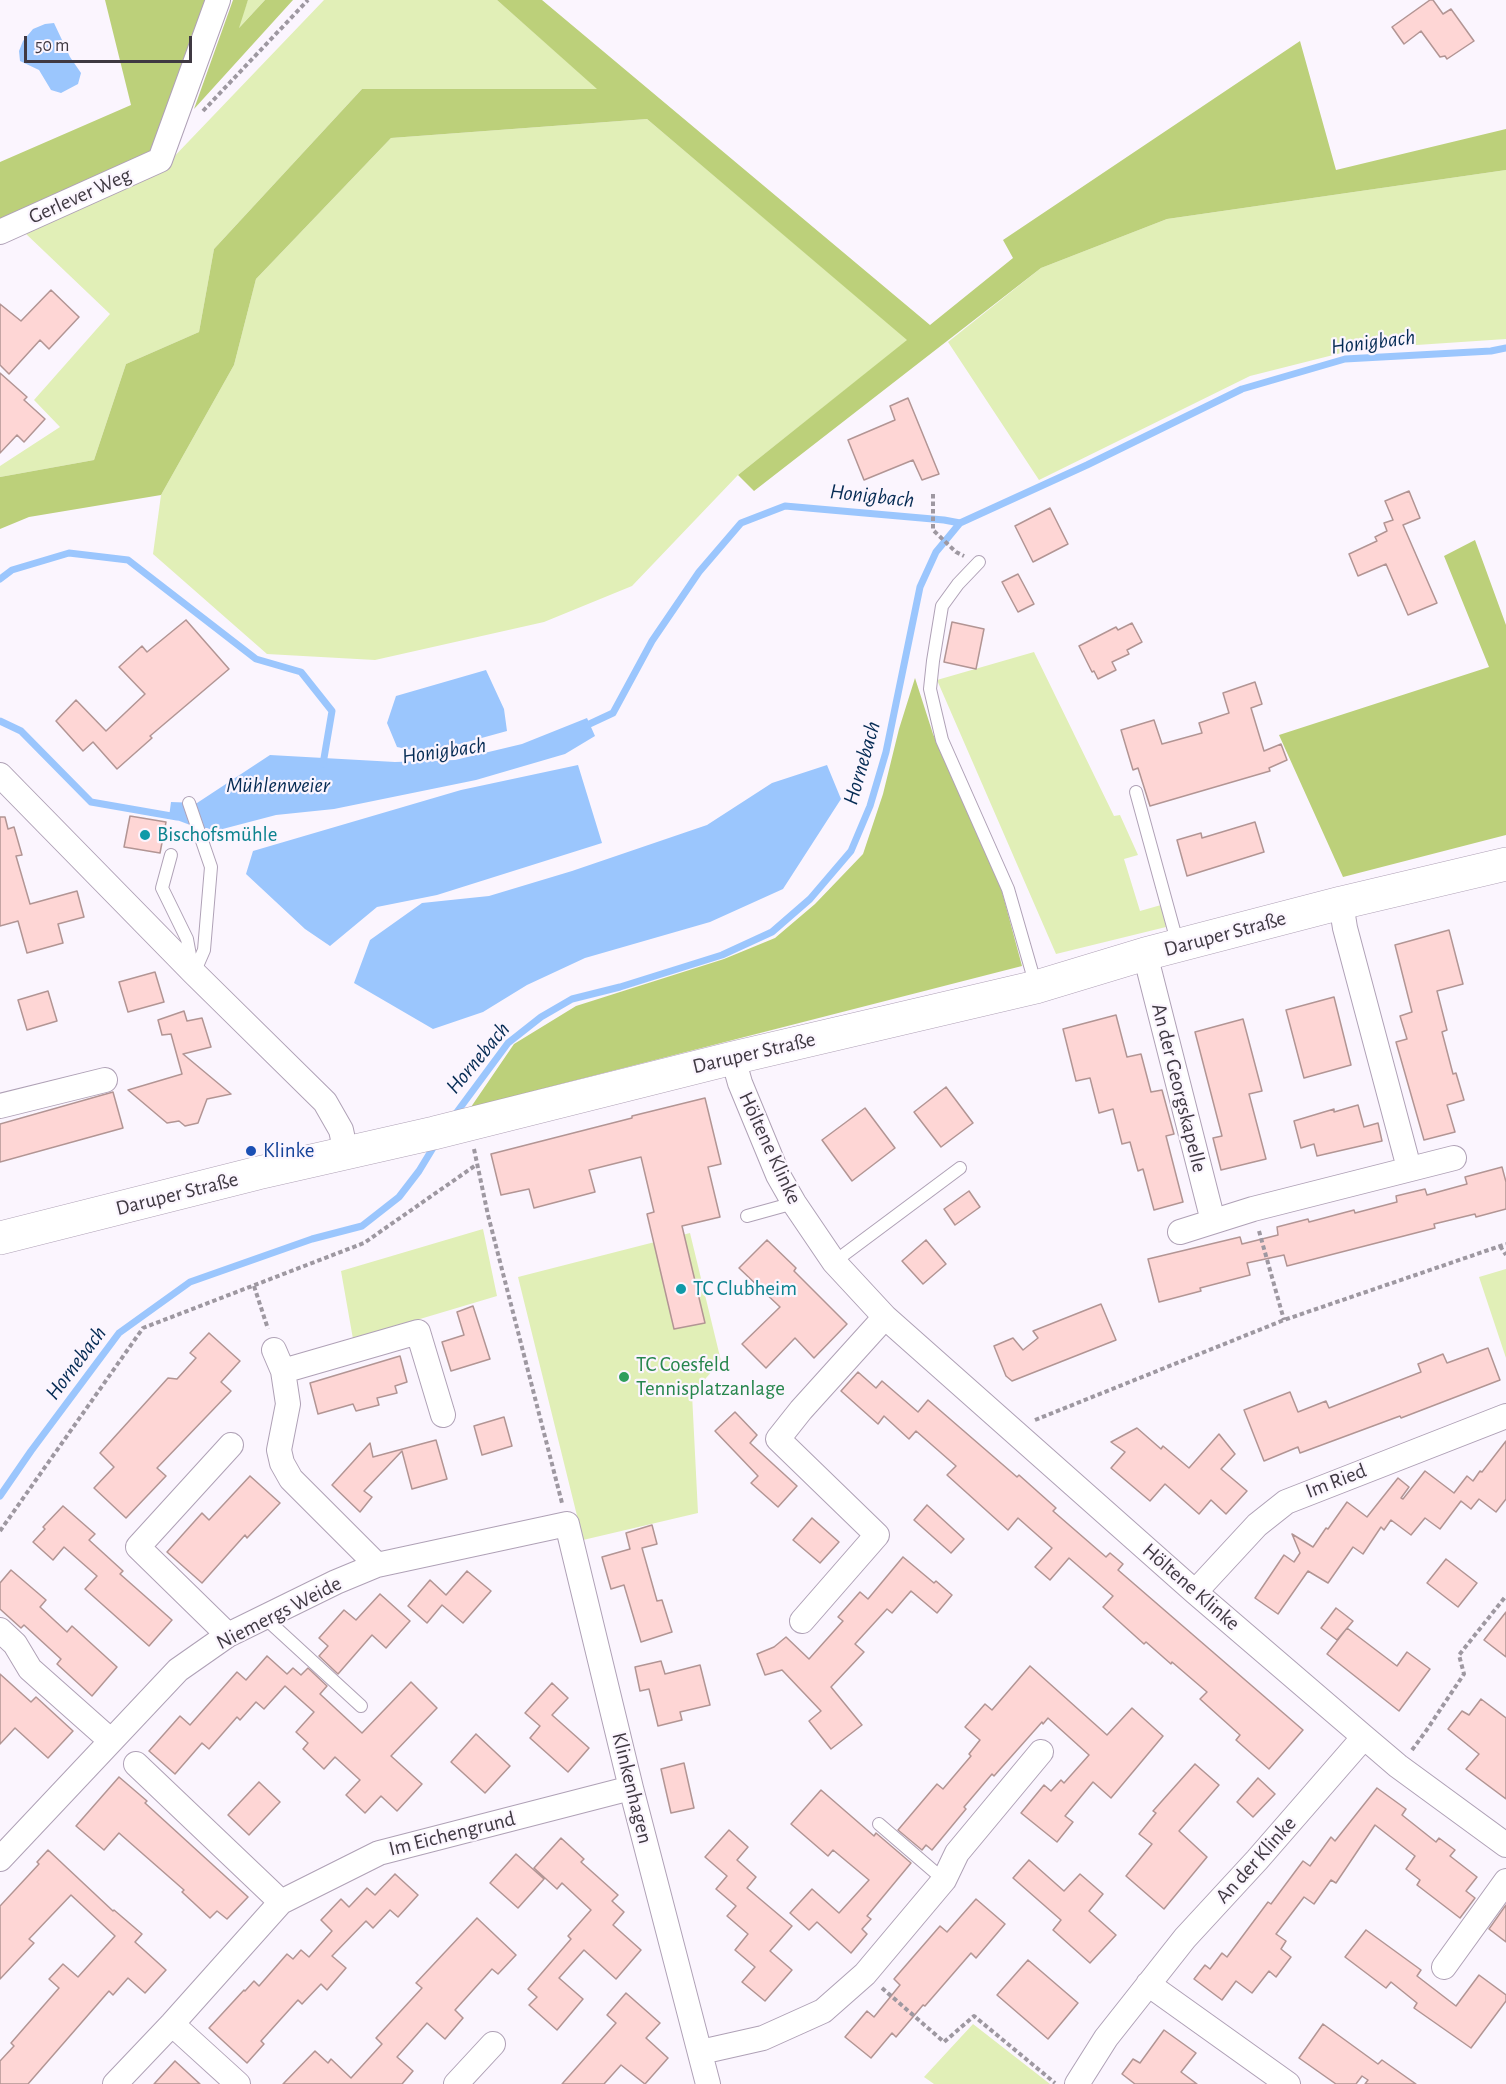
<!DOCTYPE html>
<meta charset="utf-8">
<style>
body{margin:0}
#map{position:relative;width:1506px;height:2084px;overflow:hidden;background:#fbf5fe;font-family:"Alegreya Sans",sans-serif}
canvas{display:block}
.scale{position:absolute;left:24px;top:36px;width:168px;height:27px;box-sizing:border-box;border:3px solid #3f3942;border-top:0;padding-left:8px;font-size:18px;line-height:21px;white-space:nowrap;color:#3f3942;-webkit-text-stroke:4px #fbf5fe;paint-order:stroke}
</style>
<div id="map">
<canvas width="1506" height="2084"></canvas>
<div class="scale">50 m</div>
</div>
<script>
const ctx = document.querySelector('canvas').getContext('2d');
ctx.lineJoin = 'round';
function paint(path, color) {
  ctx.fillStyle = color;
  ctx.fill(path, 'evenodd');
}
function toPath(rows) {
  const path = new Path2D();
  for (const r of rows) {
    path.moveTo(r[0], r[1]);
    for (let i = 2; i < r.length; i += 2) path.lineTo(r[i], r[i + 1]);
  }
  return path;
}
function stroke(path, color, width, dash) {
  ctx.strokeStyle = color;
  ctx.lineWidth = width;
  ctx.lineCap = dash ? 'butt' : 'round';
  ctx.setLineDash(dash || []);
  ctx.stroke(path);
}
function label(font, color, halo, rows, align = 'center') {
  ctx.font = font + ' "Alegreya Sans",sans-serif';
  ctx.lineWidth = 4.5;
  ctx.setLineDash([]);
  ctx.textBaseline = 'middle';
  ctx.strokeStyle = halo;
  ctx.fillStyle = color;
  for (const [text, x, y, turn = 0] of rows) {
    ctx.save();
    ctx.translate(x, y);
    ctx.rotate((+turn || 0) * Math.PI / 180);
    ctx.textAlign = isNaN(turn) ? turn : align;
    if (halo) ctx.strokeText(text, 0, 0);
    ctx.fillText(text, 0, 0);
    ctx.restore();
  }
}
paint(toPath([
 [248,0,265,0,237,30],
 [324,0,497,0,598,89,362,89,214,249,199,332,126,364,94,460,0,477,0,466,60,427,34,400,110,314,24,232,167,164],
 [647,119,908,340,738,475,632,586,544,622,375,660,267,654,153,554,161,495,234,365,256,279,391,138],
 [1506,170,1506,339,1357,349,1250,376,1039,480,948,342,1041,268,1167,219],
 [1034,652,1114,816,1120,815,1138,855,1124,859,1140,911,1161,905,1166,927,1056,954,937,680],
 [483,1229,497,1296,353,1339,341,1271],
 [690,1233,721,1361,692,1394,698,1513,583,1540,518,1277],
 [1506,1269,1506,1358,1479,1277],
 [973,2024,1050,2084,934,2084,924,2077]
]), '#e1efb7');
paint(toPath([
 [105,0,211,0,153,154,0,219,0,162,131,105],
 [233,0,248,0,239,28,265,0,293,0,194,109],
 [497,0,542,0,930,325,1013,258,1003,240,1300,41,1336,170,1506,129,1506,170,1167,219,1041,268,754,491,738,475,907,340,647,119,391,138,256,279,234,365,161,495,29,517,0,529,0,477,94,460,126,364,199,332,214,249,362,89,597,89],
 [1475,540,1506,625,1506,835,1343,877,1279,735,1489,667,1444,556],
 [915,678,933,734,1001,888,1022,966,471,1107,514,1044,576,1006,724,959,775,938,815,904,863,854,883,794,899,729]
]), '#bcd07a');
paint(toPath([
 [54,23,70,57,81,73,78,84,61,93,51,90,39,70,20,61,19,51,23,41,33,29,45,24],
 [486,670,504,709,507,731,427,753,397,747,387,723,396,696],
 [587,718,595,736,565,754,476,780,334,809,276,815,215,831,207,828,198,828,169,817,171,802,197,803,270,755,395,762,455,760,522,744],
 [578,765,602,843,437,895,377,907,330,946,305,929,246,874,253,851,461,790],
 [827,765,841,799,783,889,710,922,585,958,527,985,483,1012,433,1029,354,983,370,940,422,903,489,896,572,871,707,825,772,783]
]), '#9bc6fd');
stroke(toPath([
 [0,579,12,570,69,553,128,560,256,659,301,672,332,711,323,764],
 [0,721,21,731,91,802,177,817],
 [583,727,613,713,652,641,699,572,741,523,785,506,944,520,960,523,1087,465,1242,389,1345,359,1491,351,1506,348],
 [454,1116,508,1043,541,1017,572,999,620,987,722,955,772,932,810,899,851,851,870,806,886,752,920,587,936,552,960,523],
 [0,1496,31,1451,119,1333,190,1282,312,1239,362,1226,399,1197,419,1171,436,1143]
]), '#9bc6fd', 7);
const building = toPath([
 [1430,0,1433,0,1443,14,1451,9,1474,41,1447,59,1445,56,1440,57,1421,31,1404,44,1392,27,1430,0],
 [51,290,79,317,49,349,40,340,9,374,0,365,0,304,21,321,51,290],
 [0,373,27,397,24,400,45,419,24,442,17,435,0,453,0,373],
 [908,398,939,474,922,480,913,460,864,480,848,440,895,420,890,406,908,398],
 [1409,491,1420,518,1403,525,1437,603,1408,615,1386,564,1358,576,1349,554,1377,541,1375,537,1387,531,1384,523,1393,520,1385,501,1409,491],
 [1050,508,1068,544,1033,562,1015,526,1050,508],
 [1018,574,1034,604,1018,612,1002,582,1018,574],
 [186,620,229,669,150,736,152,738,117,769,93,742,83,751,56,721,76,700,106,731,145,694,119,667,142,646,147,652,186,620],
 [952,622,984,629,976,669,944,662,952,622],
 [1132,623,1142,642,1127,650,1129,654,1112,662,1116,670,1098,679,1094,671,1092,672,1079,646,1116,627,1118,630,1132,623],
 [1255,682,1262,704,1251,708,1264,751,1281,744,1287,760,1269,768,1270,771,1150,806,1138,768,1133,770,1121,730,1154,720,1162,744,1202,733,1199,723,1229,713,1223,693,1255,682],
 [130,816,166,822,160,853,124,847,130,816],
 [0,817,5,817,8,829,14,827,22,855,16,856,30,904,77,891,84,917,58,924,63,943,27,953,18,921,0,926,0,817],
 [1255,822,1264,852,1187,876,1177,840,1201,833,1202,838,1255,822],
 [1449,930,1463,984,1437,991,1447,1030,1442,1032,1453,1074,1456,1073,1464,1100,1447,1105,1455,1132,1424,1140,1396,1042,1407,1039,1400,1016,1412,1012,1395,945,1449,930],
 [155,972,164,1002,128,1012,119,982,155,972],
 [48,991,57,1021,27,1030,18,1000,48,991],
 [1334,997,1351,1065,1304,1078,1286,1010,1334,997],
 [184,1011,187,1021,202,1018,211,1047,183,1054,231,1094,207,1099,198,1123,185,1126,179,1121,167,1123,128,1090,182,1074,171,1034,162,1035,158,1020,184,1011],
 [1116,1015,1127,1057,1141,1054,1151,1092,1162,1090,1174,1134,1166,1136,1183,1202,1154,1210,1143,1169,1138,1171,1130,1142,1122,1144,1113,1109,1099,1113,1090,1078,1076,1081,1063,1029,1116,1015],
 [1243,1019,1262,1091,1249,1094,1266,1159,1221,1170,1213,1138,1222,1136,1195,1032,1243,1019],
 [946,1087,973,1123,941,1147,914,1112,946,1087],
 [113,1092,123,1128,0,1162,0,1124,113,1092],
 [705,1098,721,1164,708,1167,720,1217,682,1226,705,1323,674,1329,647,1214,654,1212,641,1157,589,1170,595,1192,534,1208,529,1189,501,1195,491,1154,632,1118,632,1116,705,1098],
 [1358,1105,1364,1127,1378,1123,1382,1141,1317,1156,1314,1144,1301,1148,1294,1121,1334,1109,1334,1112,1358,1105],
 [865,1108,895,1148,852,1181,822,1140,865,1108],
 [1502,1167,1506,1182,1506,1209,1476,1217,1475,1214,1434,1224,1435,1228,1287,1266,1284,1255,1247,1263,1250,1275,1200,1288,1201,1291,1159,1302,1148,1259,1240,1237,1242,1244,1278,1235,1277,1227,1308,1219,1309,1222,1354,1210,1355,1213,1397,1202,1396,1196,1425,1189,1427,1195,1467,1184,1465,1177,1502,1167],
 [969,1191,980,1207,955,1225,944,1209,969,1191],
 [767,1240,796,1268,794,1271,847,1324,814,1358,795,1338,766,1368,742,1344,780,1307,739,1268,767,1240],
 [926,1240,946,1264,923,1284,902,1261,926,1240],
 [1101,1304,1116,1340,1012,1381,1006,1376,994,1346,1013,1338,1023,1350,1038,1338,1033,1331,1101,1304],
 [473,1306,490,1359,451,1371,442,1342,464,1335,457,1312,473,1306],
 [209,1333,240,1361,221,1382,231,1391,157,1468,166,1476,126,1518,94,1488,114,1467,100,1453,168,1378,177,1379,196,1358,190,1353,209,1333],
 [1488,1348,1500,1380,1401,1418,1400,1416,1300,1453,1298,1447,1264,1461,1244,1410,1290,1392,1298,1412,1326,1401,1329,1408,1421,1372,1418,1364,1443,1354,1447,1363,1488,1348],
 [400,1356,407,1382,395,1386,397,1393,377,1398,379,1405,356,1411,353,1404,318,1414,310,1383,400,1356],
 [858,1372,876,1388,882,1381,918,1412,928,1400,1017,1477,1019,1475,1056,1508,1053,1511,1106,1557,1110,1553,1123,1564,1118,1570,1303,1730,1269,1769,1236,1740,1240,1735,1200,1699,1207,1692,1172,1662,1171,1664,1146,1642,1144,1644,1103,1607,1113,1596,1069,1558,1050,1580,1035,1567,1052,1548,1018,1518,1008,1530,947,1475,956,1466,916,1431,909,1439,884,1416,878,1424,841,1391,858,1372],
 [735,1412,757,1435,750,1443,797,1486,778,1507,751,1483,758,1476,715,1431,735,1412],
 [504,1417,512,1446,482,1455,474,1426,504,1417],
 [1137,1428,1161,1449,1163,1446,1189,1468,1219,1434,1235,1454,1221,1469,1247,1491,1226,1514,1211,1500,1199,1514,1165,1484,1150,1501,1111,1468,1125,1452,1111,1442,1137,1428],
 [436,1440,447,1479,412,1489,402,1451,364,1491,372,1497,360,1512,332,1485,370,1443,373,1457,436,1440],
 [1506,1441,1506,1499,1496,1512,1479,1499,1471,1509,1461,1501,1440,1529,1425,1518,1411,1535,1391,1520,1384,1530,1381,1527,1363,1554,1353,1547,1328,1583,1308,1571,1278,1614,1255,1598,1284,1555,1294,1562,1300,1553,1292,1534,1313,1547,1326,1528,1328,1529,1347,1502,1367,1517,1398,1478,1409,1487,1401,1498,1403,1499,1425,1471,1454,1493,1467,1476,1473,1481,1480,1471,1482,1472,1506,1441],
 [250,1476,280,1503,247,1538,245,1535,202,1583,167,1552,202,1513,209,1520,250,1476],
 [927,1505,964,1539,951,1553,914,1520,927,1505],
 [63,1506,95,1534,89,1540,123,1571,120,1574,172,1620,149,1646,85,1589,97,1576,64,1547,53,1560,33,1542,45,1529,43,1527,63,1506],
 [812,1518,839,1542,820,1563,793,1540,812,1518],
 [652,1525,657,1544,642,1548,657,1601,662,1600,672,1632,641,1642,624,1585,611,1589,602,1557,630,1549,626,1533,652,1525],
 [903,1557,934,1583,936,1581,952,1595,937,1613,911,1591,892,1613,887,1609,855,1644,864,1652,831,1687,862,1725,831,1749,809,1721,821,1711,782,1670,765,1675,757,1654,774,1647,786,1637,809,1659,843,1621,838,1617,860,1592,868,1599,903,1557],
 [1446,1559,1477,1583,1458,1607,1427,1583,1446,1559],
 [11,1570,46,1600,40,1607,67,1632,72,1626,117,1667,92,1696,57,1664,61,1659,24,1625,21,1628,0,1609,0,1583,11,1570],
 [467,1571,491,1591,463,1623,442,1605,427,1623,408,1606,430,1580,446,1595,467,1571],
 [380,1594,410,1621,386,1648,372,1635,338,1674,319,1656,328,1646,319,1638,344,1610,356,1620,380,1594],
 [1336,1608,1353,1621,1337,1640,1321,1628,1336,1608],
 [1506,1612,1506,1657,1484,1640,1506,1612],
 [1347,1628,1397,1666,1407,1652,1430,1669,1399,1711,1327,1654,1347,1628],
 [267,1656,287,1674,293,1668,301,1675,308,1668,327,1686,320,1694,362,1733,411,1682,437,1708,391,1756,422,1784,397,1811,381,1796,365,1813,346,1795,360,1780,335,1757,324,1769,303,1749,308,1743,296,1732,314,1712,285,1686,264,1709,256,1702,240,1720,237,1717,209,1749,202,1743,175,1774,149,1751,180,1716,190,1725,237,1672,246,1680,267,1656],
 [661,1661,665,1674,700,1665,710,1705,680,1712,682,1720,658,1726,649,1689,640,1691,635,1667,661,1661],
 [1030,1666,1107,1735,1132,1708,1163,1736,1111,1798,1093,1782,1065,1816,1073,1822,1057,1842,1021,1813,1044,1785,1051,1791,1061,1780,1064,1783,1089,1755,1048,1718,1043,1724,1042,1722,994,1776,992,1774,964,1807,966,1809,932,1850,926,1845,922,1850,898,1830,937,1784,943,1789,971,1756,969,1754,980,1740,965,1727,985,1704,992,1710,1030,1666],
 [0,1674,31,1702,36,1697,73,1731,48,1758,15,1728,0,1744,0,1674],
 [552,1683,568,1698,552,1715,589,1748,568,1772,530,1738,540,1726,525,1713,552,1683],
 [1481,1699,1506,1718,1506,1799,1466,1769,1479,1754,1448,1729,1462,1711,1469,1715,1481,1699],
 [476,1734,510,1766,485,1793,451,1762,476,1734],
 [684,1763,694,1808,671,1813,661,1769,684,1763],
 [1195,1764,1219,1785,1179,1831,1207,1857,1164,1909,1126,1876,1152,1844,1139,1834,1156,1813,1153,1811,1195,1764],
 [119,1777,147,1801,145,1803,248,1897,227,1919,217,1911,210,1918,182,1892,184,1890,119,1833,104,1850,76,1826,119,1777],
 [1258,1778,1275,1794,1253,1817,1237,1802,1258,1778],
 [259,1782,280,1802,249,1835,228,1815,259,1782],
 [1377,1788,1406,1809,1402,1815,1436,1842,1439,1838,1455,1850,1450,1856,1477,1877,1466,1891,1475,1898,1460,1918,1417,1885,1420,1880,1406,1869,1415,1856,1375,1825,1336,1883,1331,1880,1314,1904,1304,1897,1276,1934,1286,1941,1281,1949,1291,1957,1276,1977,1269,1971,1252,1993,1236,1981,1222,2000,1194,1979,1205,1965,1210,1969,1222,1953,1227,1957,1268,1902,1271,1904,1303,1861,1310,1866,1331,1837,1335,1841,1377,1788],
 [821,1790,874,1836,876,1833,911,1863,867,1916,871,1919,862,1929,867,1934,851,1953,817,1922,809,1930,790,1913,812,1889,839,1913,869,1880,833,1850,828,1856,791,1824,821,1790],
 [729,1830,748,1847,737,1860,756,1877,747,1888,792,1926,770,1951,792,1970,765,2001,742,1982,755,1967,735,1950,748,1934,727,1916,736,1906,716,1889,727,1876,705,1857,729,1830],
 [561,1838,584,1859,581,1862,618,1895,612,1901,624,1912,613,1925,641,1950,616,1979,584,1950,559,1978,583,1999,557,2030,529,2005,537,1997,528,1989,571,1939,568,1936,591,1910,562,1883,557,1889,534,1868,561,1838],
 [48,1850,113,1911,114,1910,142,1934,135,1942,166,1970,145,1993,128,1978,113,1995,109,1991,28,2084,0,2084,0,2061,14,2046,11,2043,59,1988,49,1979,63,1964,78,1977,115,1936,71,1895,29,1939,34,1943,0,1979,0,1906,39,1864,37,1862,48,1850],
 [516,1854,544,1879,518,1908,490,1883,516,1854],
 [1029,1860,1064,1891,1080,1874,1103,1894,1089,1911,1116,1935,1090,1963,1053,1930,1061,1920,1013,1878,1029,1860],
 [395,1874,418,1895,398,1917,390,1910,373,1928,366,1921,332,1956,346,1968,327,1990,321,1984,302,2004,298,2000,261,2041,264,2044,247,2063,209,2028,244,1990,245,1991,254,1981,259,1986,287,1954,293,1959,301,1950,309,1957,332,1931,321,1920,341,1899,349,1907,367,1888,375,1895,395,1874],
 [976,1899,1005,1924,976,1958,971,1953,925,2006,923,2005,896,2037,892,2033,871,2058,845,2037,867,2011,874,2017,900,1985,894,1979,940,1926,947,1932,976,1899],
 [1506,1905,1506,1942,1489,1929,1506,1905],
 [477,1918,516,1955,498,1974,492,1969,455,2010,463,2018,445,2039,427,2023,397,2057,413,2071,402,2084,283,2084,315,2051,328,2063,331,2059,351,2078,382,2044,376,2038,422,1988,416,1983,477,1918],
 [1366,1930,1421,1970,1417,1976,1456,2006,1479,1975,1506,1995,1506,2001,1471,2048,1414,2008,1417,2003,1391,1982,1386,1988,1345,1957,1366,1930],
 [1028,1960,1078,2003,1048,2039,997,1995,1028,1960],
 [626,1993,660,2023,646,2038,668,2058,645,2084,621,2065,604,2084,562,2084,616,2023,607,2015,626,1993],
 [1323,2024,1378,2064,1382,2060,1416,2084,1365,2084,1368,2080,1362,2076,1356,2084,1336,2084,1299,2058,1323,2024],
 [1164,2030,1196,2053,1181,2072,1197,2084,1135,2084,1122,2074,1133,2059,1140,2063,1164,2030],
 [175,2061,200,2084,154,2084,175,2061]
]);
paint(building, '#fed6d5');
stroke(building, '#b29594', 1.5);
const lane = toPath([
 [979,562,958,584,942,606,933,661,930,689,942,740,1008,889,1036,986],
 [1136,792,1178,945],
 [189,803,211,867,204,950,194,973],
 [171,855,162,888,187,939,192,966],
 [747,1216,794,1203],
 [834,1262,960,1168],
 [264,1617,361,1706],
 [879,1824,944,1880]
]);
const street = toPath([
 [0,232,160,160,218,0],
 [0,775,194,973,325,1102,341,1130,346,1153],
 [1341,903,1345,928,1409,1168],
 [1145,954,1213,1221],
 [733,1058,740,1083,778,1175,794,1203,834,1262,885,1317,1195,1592,1364,1737,1398,1766,1506,1845],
 [0,1106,105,1080],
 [1180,1232,1253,1209,1454,1158],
 [274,1350,283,1371,288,1404,279,1450,282,1463,291,1479,377,1565],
 [283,1371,418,1332,443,1415],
 [1195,1592,1257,1525,1286,1502,1506,1416],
 [802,1621,877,1535,778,1439,801,1410,885,1317],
 [0,1630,15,1644,30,1669,110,1740],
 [228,1635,138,1547,231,1445],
 [136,1764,281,1902],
 [0,1859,178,1670,228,1635,336,1582,377,1565,567,1524,631,1788,708,2084],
 [1444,1967,1506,1881],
 [1148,1984,1288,2084],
 [172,2024,238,2084],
 [701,2052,763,2038,823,2011,865,1974,944,1880,957,1853,1041,1752],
 [115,2084,172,2024,281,1902,379,1853,631,1788],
 [456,2084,493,2044],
 [1077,2084,1106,2038,1185,1938,1257,1860,1364,1737]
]);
const secondary = toPath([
 [0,1238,258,1173,434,1133,733,1058,1036,987,1145,954,1341,903,1506,864]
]);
stroke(lane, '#afa1b6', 14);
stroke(street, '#afa1b6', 26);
stroke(secondary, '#afa1b6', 34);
stroke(toPath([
 [203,111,308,0],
 [933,494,933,530,956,552,964,556],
 [474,1149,488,1215,562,1503],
 [1259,1231,1284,1320],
 [1500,1246,1506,1255],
 [254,1286,268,1329],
 [1035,1420,1284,1320,1506,1244],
 [0,1531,143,1328,364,1243,476,1165],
 [1412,1750,1426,1731,1464,1674,1459,1655,1506,1596],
 [882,1988,944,2042,974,2016,1055,2083]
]), '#9e98a1', 4, [4.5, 3]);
stroke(lane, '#fff', 12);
stroke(street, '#fff', 24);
stroke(secondary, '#fff', 33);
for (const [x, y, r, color] of [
 [145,835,6,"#0f9aa8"],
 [251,1151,6,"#1a4fb4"],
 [681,1289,6,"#0f9aa8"],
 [624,1377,6,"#2e9e5b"]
]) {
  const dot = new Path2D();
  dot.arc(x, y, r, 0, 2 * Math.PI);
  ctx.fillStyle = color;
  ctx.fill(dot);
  stroke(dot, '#fbf5fe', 2);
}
label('21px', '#3f3942', '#fbf5fe', [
 ["Gerlever Weg",80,196,-24],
 ["Daruper Straße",1225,934,-15],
 ["Daruper Straße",754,1053,-13],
 ["An der Georgskapelle",1179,1088,76],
 ["Höltene Klinke",770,1148,65],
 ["Daruper Straße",177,1194,-14],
 ["Im Ried",1336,1481,-21],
 ["Höltene Klinke",1191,1587,41],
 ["Niemergs Weide",279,1613,-27],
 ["Klinkenhagen",632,1788,76],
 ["Im Eichengrund",452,1834,-14],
 ["An der Klinke",1256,1860,-48]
]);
label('21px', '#0d838f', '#fbf5fe', [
 ["Bischofsmühle",157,835],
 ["TC Clubheim",693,1289]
], 'left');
label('21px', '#164399', '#fbf5fe', [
 ["Klinke",263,1151]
], 'left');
label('21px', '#27864d', '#fbf5fe', [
 ["TC Coesfeld",636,1365],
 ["Tennisplatzanlage",636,1389]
], 'left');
label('italic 22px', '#052b54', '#fbf5fe', [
 ["Honigbach",1373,342,-7],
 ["Honigbach",872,496,6],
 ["Honigbach",444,751,-8],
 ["Hornebach",862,763,-74],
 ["Mühlenweier",278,785],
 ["Hornebach",478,1058,-50],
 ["Hornebach",76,1363,-53]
]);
</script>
